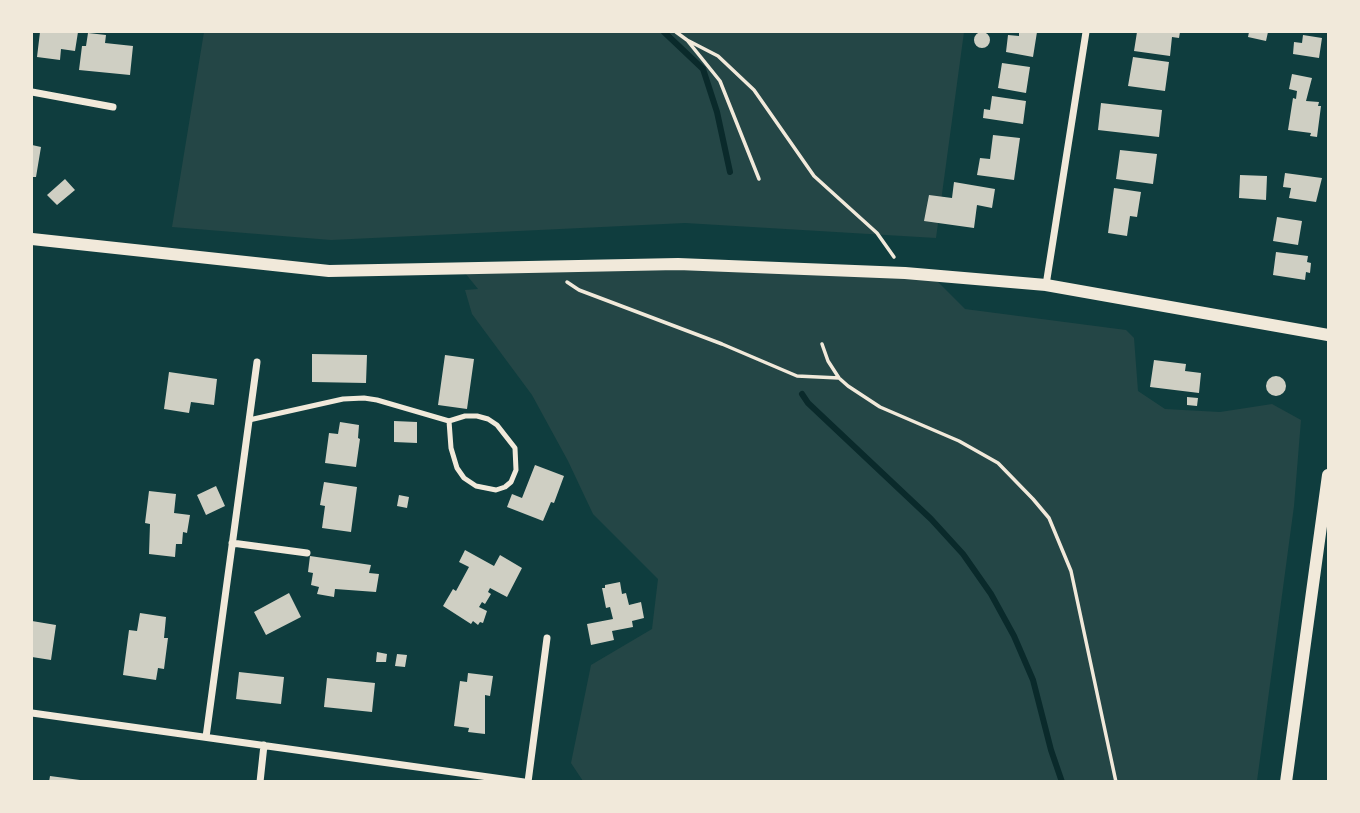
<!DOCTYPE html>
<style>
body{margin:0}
#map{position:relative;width:1360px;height:813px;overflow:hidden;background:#0f3d3e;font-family:Signika,sans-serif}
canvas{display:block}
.frame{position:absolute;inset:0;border:33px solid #f1e9da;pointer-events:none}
</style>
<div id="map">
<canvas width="1360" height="813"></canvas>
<div class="frame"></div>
</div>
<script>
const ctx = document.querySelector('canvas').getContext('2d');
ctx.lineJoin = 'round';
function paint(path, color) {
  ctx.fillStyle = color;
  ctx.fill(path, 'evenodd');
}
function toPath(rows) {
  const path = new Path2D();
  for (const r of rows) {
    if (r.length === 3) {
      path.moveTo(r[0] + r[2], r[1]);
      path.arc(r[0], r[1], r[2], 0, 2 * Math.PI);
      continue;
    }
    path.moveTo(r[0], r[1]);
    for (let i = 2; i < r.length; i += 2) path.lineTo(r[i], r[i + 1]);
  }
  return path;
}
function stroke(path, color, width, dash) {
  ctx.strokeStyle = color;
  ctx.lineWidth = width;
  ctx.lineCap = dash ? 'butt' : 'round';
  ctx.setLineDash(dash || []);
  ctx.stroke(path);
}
paint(toPath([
 [204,32,964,32,936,238,685,223,331,240,172,227],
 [678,264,932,276,965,309,1126,330,1134,338,1138,391,1165,409,1220,412,1272,404,1301,420,1294,506,1257,781,583,781,571,763,591,665,652,629,658,579,593,514,568,461,532,395,472,314,465,290,478,289,461,268]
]), '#244646');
stroke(toPath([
 [664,32,703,69,717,112,730,172],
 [802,394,808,403,931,519,963,554,991,594,1014,636,1033,680,1051,750,1062,782]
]), '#0a2a2b', 6);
paint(toPath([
 [40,32,78,32,75,51,61,49,60,60,37,57],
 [1019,32,1037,32,1033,57,1006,52,1008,35,1019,36],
 [1137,32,1180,32,1179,38,1172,37,1170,56,1134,51],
 [1249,32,1268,32,1266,41,1248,37],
 [982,40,8],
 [88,33,106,35,105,43,133,46,130,75,79,70,82,46,86,46],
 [1303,35,1322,38,1319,58,1293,54,1294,42,1302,43],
 [1133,57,1169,62,1165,91,1128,86],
 [1002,63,1030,67,1026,93,998,88],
 [1292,74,1312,78,1306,101,1319,102,1318,106,1321,106,1317,137,1310,136,1311,133,1288,130,1293,98,1296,99,1297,91,1289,89],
 [992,96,1026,101,1023,124,983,118,984,109,990,110],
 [1101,103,1162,110,1159,137,1098,130],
 [993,135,1020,138,1014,180,977,175,980,158,990,159],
 [32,145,41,147,36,177,32,177],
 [1120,150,1157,154,1153,184,1116,179],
 [1285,173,1322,178,1316,202,1289,198,1291,188,1283,187],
 [1240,175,1267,176,1266,200,1239,198],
 [65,179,75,190,57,205,47,195],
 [954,182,995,189,992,208,977,205,974,228,924,221,929,195,952,198],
 [1114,188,1141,192,1137,217,1130,216,1127,236,1108,233],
 [1277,217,1302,221,1298,245,1273,241],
 [1276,252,1308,256,1307,262,1311,263,1310,273,1306,272,1305,280,1273,275],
 [312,354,367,355,366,383,312,382],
 [445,355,474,359,467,409,438,405],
 [1154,360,1186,364,1185,371,1201,373,1199,393,1150,387],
 [169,372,217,379,214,405,191,402,189,413,164,409],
 [1276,386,10],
 [1187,397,1198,398,1197,406,1187,405],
 [394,421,417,422,417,443,394,442],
 [340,422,359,425,358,438,360,439,356,467,325,463,329,433,338,434],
 [535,465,564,476,554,503,551,502,543,521,507,507,512,494,522,498],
 [324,482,357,487,351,532,322,528,325,506,320,505],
 [216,486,225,506,206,515,197,495],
 [149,491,176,494,174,513,190,515,187,533,183,532,182,544,176,544,175,557,149,554,150,524,145,523],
 [399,495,409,497,407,508,397,506],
 [465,550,494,566,500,555,522,568,507,597,490,588,488,592,491,594,485,604,482,602,479,607,487,611,483,623,480,622,478,625,473,621,471,624,443,606,453,589,456,591,469,567,459,562],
 [310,556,371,565,369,573,379,574,376,592,335,589,334,597,317,594,319,587,311,585,313,573,308,572],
 [620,582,622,594,626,593,629,605,641,602,644,618,632,621,633,627,612,631,614,640,591,645,587,624,613,619,610,607,606,608,602,588,605,588,605,585],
 [289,593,301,617,266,635,254,612],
 [140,613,166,617,164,638,168,638,164,669,158,668,156,680,123,675,129,630,137,631],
 [32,621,56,625,51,660,32,657],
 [377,652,387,654,386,662,376,662],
 [397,654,407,655,405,667,395,666],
 [239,672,284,677,281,704,236,699],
 [468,673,493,676,490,696,485,695,485,734,468,732,469,728,454,726,460,681,467,682],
 [327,678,375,683,372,712,324,707],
 [50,776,80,780,80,782,49,782]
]), '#cfcfc3');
stroke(toPath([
 [676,32,687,40,720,81,759,179],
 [687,40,718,56,754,90,814,176,877,233,894,257],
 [567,282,579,290,722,344,797,376,839,378],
 [822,344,828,361,839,378,848,386,880,407,959,441,998,463,1033,499,1049,518,1071,571,1116,782]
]), '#f1e9da', 3.5);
stroke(toPath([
 [249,420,343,399,364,398,377,400,449,421,451,448,457,468,464,478,476,486,496,490,505,487,511,482,516,470,515,448,497,425,488,419,477,416,465,416,449,421]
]), '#f1e9da', 5);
stroke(toPath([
 [32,92,113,107],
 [1046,285,1086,32],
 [232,543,307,553],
 [32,713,524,782],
 [206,737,257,362],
 [260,782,264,745],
 [528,782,547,638]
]), '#f1e9da', 7);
stroke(toPath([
 [32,239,329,271,678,264,905,273,1046,285,1328,335],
 [1286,782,1328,475]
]), '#f1e9da', 12);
</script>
